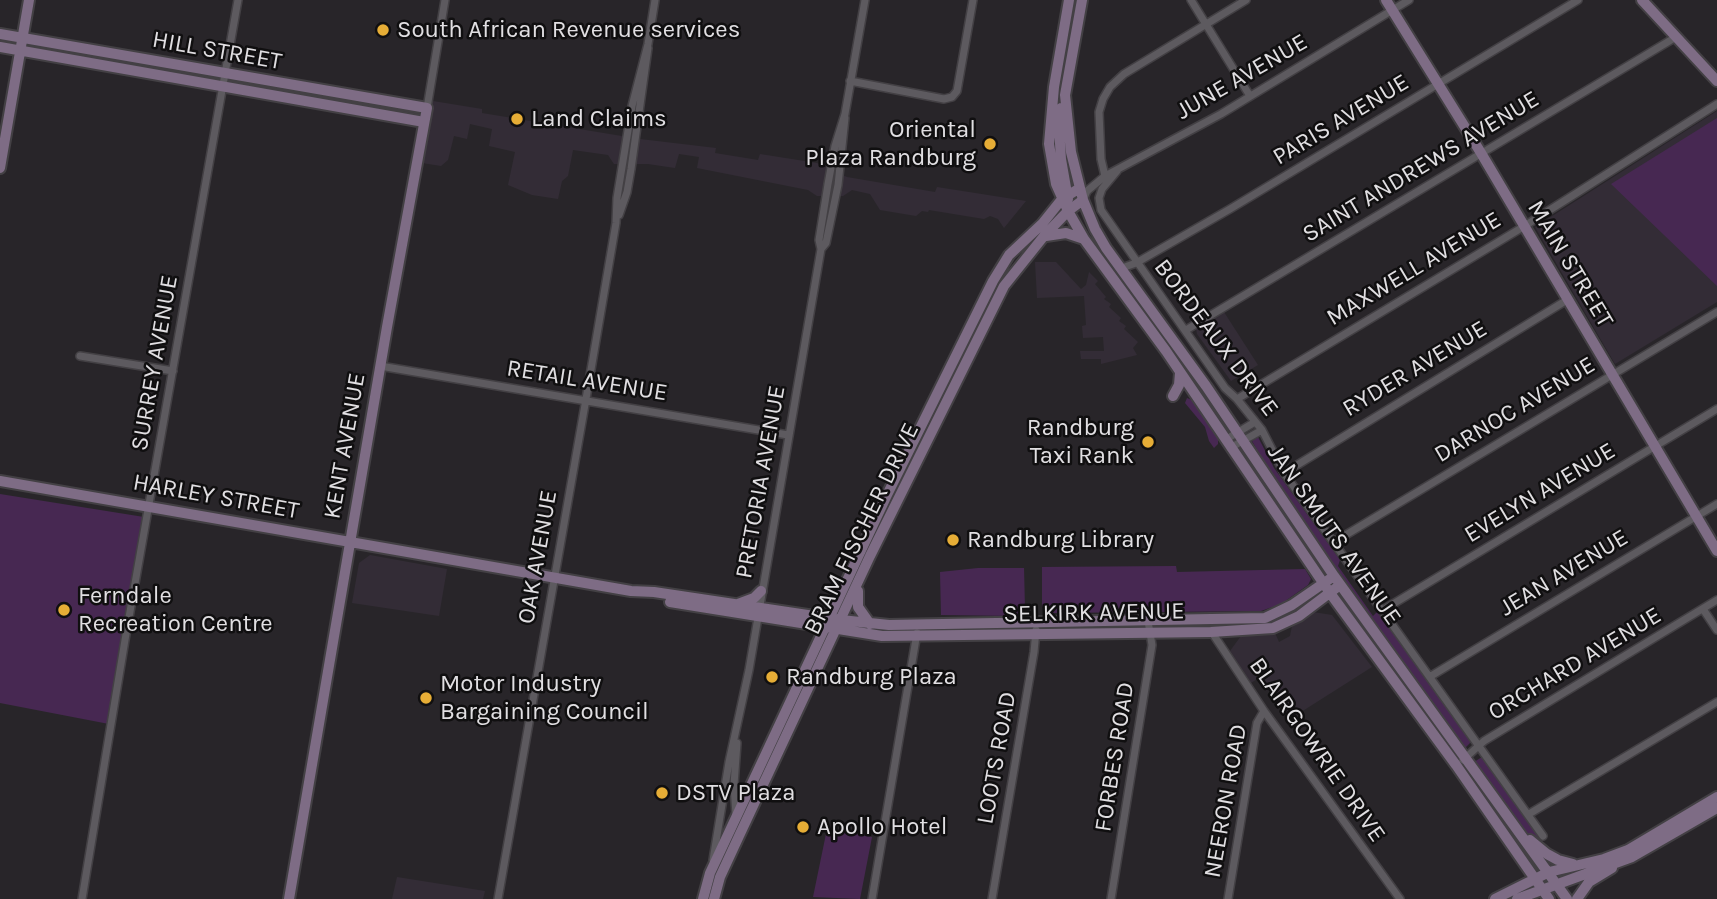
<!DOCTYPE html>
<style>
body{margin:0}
canvas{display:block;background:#282529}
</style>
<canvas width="1717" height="899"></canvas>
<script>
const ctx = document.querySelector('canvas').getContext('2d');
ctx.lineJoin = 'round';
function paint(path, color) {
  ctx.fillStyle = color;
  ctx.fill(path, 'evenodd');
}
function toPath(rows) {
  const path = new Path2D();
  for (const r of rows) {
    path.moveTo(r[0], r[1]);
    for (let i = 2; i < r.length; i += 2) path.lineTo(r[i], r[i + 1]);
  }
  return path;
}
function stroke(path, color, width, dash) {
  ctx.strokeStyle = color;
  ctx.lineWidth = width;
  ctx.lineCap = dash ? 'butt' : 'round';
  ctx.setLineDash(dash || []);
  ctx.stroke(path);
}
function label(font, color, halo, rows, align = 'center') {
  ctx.font = font + ' Karla,sans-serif';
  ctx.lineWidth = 5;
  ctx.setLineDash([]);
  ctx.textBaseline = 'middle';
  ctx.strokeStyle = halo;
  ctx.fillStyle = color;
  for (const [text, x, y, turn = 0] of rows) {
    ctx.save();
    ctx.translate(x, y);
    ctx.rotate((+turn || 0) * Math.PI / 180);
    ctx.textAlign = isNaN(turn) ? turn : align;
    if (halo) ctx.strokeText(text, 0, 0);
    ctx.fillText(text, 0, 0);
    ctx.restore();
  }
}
paint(toPath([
 [433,101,482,109,482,113,640,139,716,148,715,153,758,160,760,154,817,163,847,177,935,192,937,187,1026,201,1004,228,998,219,990,216,984,219,929,210,928,212,922,211,916,216,880,210,870,194,852,190,843,196,817,196,808,190,697,168,699,157,679,154,675,168,648,164,614,164,608,155,573,150,568,176,562,181,558,199,532,195,508,185,515,152,489,146,492,129,470,124,467,139,454,136,448,160,441,166,422,163],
 [1717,111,1717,302,1615,364,1535,227],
 [1035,262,1056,262,1081,289,1086,285,1089,272,1098,281,1095,284,1106,297,1104,299,1111,304,1109,307,1121,318,1119,321,1126,326,1124,329,1138,342,1133,348,1137,355,1101,364,1101,359,1081,359,1080,351,1104,351,1103,337,1083,338,1082,326,1086,325,1084,296,1037,298],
 [1224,312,1258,365,1231,381,1197,334,1196,328],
 [370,555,447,569,439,616,352,603,359,563],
 [1313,612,1332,615,1372,667,1290,719,1271,687,1266,691,1257,679,1251,683,1230,651,1241,636,1275,633,1279,642,1290,636,1292,626],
 [397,877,485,891,483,899,392,899]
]), '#332c36');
paint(toPath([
 [1717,118,1717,286,1611,184],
 [1187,398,1194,401,1218,434,1218,444,1214,448,1209,441,1205,427,1185,403],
 [1258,437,1274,468,1340,560,1338,566,1373,616,1377,612,1472,741,1465,748,1282,493,1252,441],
 [0,494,144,517,109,724,0,703],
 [1176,566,1177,572,1305,569,1311,579,1308,585,1281,604,1261,611,1048,613,1042,606,1042,567],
 [978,568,1024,568,1025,609,1017,616,941,615,940,572],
 [1482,757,1548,850,1527,833,1474,762],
 [827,829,872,837,860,899,813,897]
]), '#472852');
const street = toPath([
 [1191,0,1250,96],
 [850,81,944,99,952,97,957,91,973,0],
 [427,108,445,0],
 [1117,171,1102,189,1099,198,1101,210,1225,388,1237,399,1262,430,1284,473,1543,836],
 [1105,176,1101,159,1099,112,1103,99,1110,87,1124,74,1246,0],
 [1083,200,1087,191,1105,176,1221,114,1409,0],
 [619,215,627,192,631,169,648,48],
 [821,249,826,243,838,185,845,118],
 [1122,268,1136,263,1230,209,1578,0],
 [1186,330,1676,37],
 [80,356,173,371],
 [380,366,788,435],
 [1237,399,1523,227,1717,104],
 [1225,440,1255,422],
 [1230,448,1262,430],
 [1284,473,1567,300],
 [1334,542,1717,312],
 [1703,609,1717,630],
 [1383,610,1717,409],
 [1211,631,1264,711,1400,899],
 [1431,676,1717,504],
 [1463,760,1484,741,1717,600],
 [1529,814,1717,702],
 [736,815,734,785,737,743],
 [713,860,729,762,749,670,821,249,819,240,828,184,835,146,845,114,865,0],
 [82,899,125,640,238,0],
 [498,899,586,399,616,223,617,198,632,106,648,44,655,0],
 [872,899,917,633],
 [992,899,1034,652,1036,630],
 [1111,899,1152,645,1148,621],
 [1228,899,1257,723,1264,711]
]);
const secondary = toPath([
 [1069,0,1054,87,1049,144,1056,184,1068,211,1084,239,1166,351,1330,593,1456,765,1549,899],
 [1082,0,1065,95,1071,152,1083,200,1095,229,1106,248,1206,386,1334,576,1567,899],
 [1386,0,1481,153,1717,551],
 [1642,0,1717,81],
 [0,34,427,108,387,327,289,899],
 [0,47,424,122],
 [1061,108,1059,128,1061,159,1068,199],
 [0,168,29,0],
 [1046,236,1066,233,1084,239],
 [1173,396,1179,385,1180,373],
 [0,481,631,591,654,592,841,620,889,625,1265,618,1292,605,1334,576],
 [858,591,858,607,870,624],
 [670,602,882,636,1211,632,1273,628,1299,616,1336,588],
 [738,604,754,598,761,591],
 [1530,840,1547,854,1558,860,1573,864],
 [703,899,710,873,887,495,993,281,1009,255,1042,224,1062,199,1080,188],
 [714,899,720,877,739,836,870,556,1004,286,1044,236,1068,211,1083,200],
 [1495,899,1549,872,1604,859,1628,850,1717,797],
 [1517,899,1632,857,1717,808],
 [1577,899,1589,882,1612,868]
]);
stroke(street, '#434044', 10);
stroke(secondary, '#434044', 14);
stroke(street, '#5d5a5f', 7);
stroke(secondary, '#7e6c85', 10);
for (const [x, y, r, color] of [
 [383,30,7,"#e6ad36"],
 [517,119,7,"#e6ad36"],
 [990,144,7,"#e6ad36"],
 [1148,442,7,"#e6ad36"],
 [953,540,7,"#e6ad36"],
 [64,610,7,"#e6ad36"],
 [772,677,7,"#e6ad36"],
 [426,698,7,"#e6ad36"],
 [662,793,7,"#e6ad36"],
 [803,827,7,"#e6ad36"]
]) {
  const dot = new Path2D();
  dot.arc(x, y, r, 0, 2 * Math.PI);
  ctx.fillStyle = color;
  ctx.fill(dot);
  stroke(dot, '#100f10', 2.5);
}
label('24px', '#e1dfe2', '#100f10', [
 ["South African Revenue services",397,30],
 ["Land Claims",531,119],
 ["Oriental",976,130,"right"],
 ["Plaza Randburg",976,158,"right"],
 ["Randburg",1134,428,"right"],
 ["Taxi Rank",1134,456,"right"],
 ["Randburg Library",967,540],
 ["Ferndale",78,596],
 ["Recreation Centre",78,624],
 ["Randburg Plaza",786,677],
 ["Motor Industry",440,684],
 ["Bargaining Council",440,712],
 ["DSTV Plaza",676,793],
 ["Apollo Hotel",817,827]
], 'left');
label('24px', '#e1dfe2', '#100f10', [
 ["HILL STREET",217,51,10],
 ["JUNE AVENUE",1242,77,-30],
 ["PARIS AVENUE",1341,120,-31],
 ["SAINT ANDREWS AVENUE",1421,167,-31],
 ["MAIN STREET",1570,264,59],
 ["MAXWELL AVENUE",1414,269,-31],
 ["BORDEAUX DRIVE",1216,338,53],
 ["SURREY AVENUE",155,363,-80],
 ["RYDER AVENUE",1415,369,-31],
 ["RETAIL AVENUE",587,381,9],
 ["DARNOC AVENUE",1515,410,-31],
 ["KENT AVENUE",345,446,-80],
 ["PRETORIA AVENUE",761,482,-80],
 ["EVELYN AVENUE",1540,493,-31],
 ["HARLEY STREET",216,497,10],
 ["BRAM FISCHER DRIVE",862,529,-64],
 ["JAN SMUTS AVENUE",1334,535,55],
 ["OAK AVENUE",538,557,-80],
 ["JEAN AVENUE",1564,573,-31],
 ["SELKIRK AVENUE",1094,613,-1],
 ["ORCHARD AVENUE",1575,664,-31],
 ["BLAIRGOWRIE DRIVE",1317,750,55],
 ["FORBES ROAD",1115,757,-81],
 ["LOOTS ROAD",997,758,-80],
 ["NEERON ROAD",1226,801,-80]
]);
</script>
